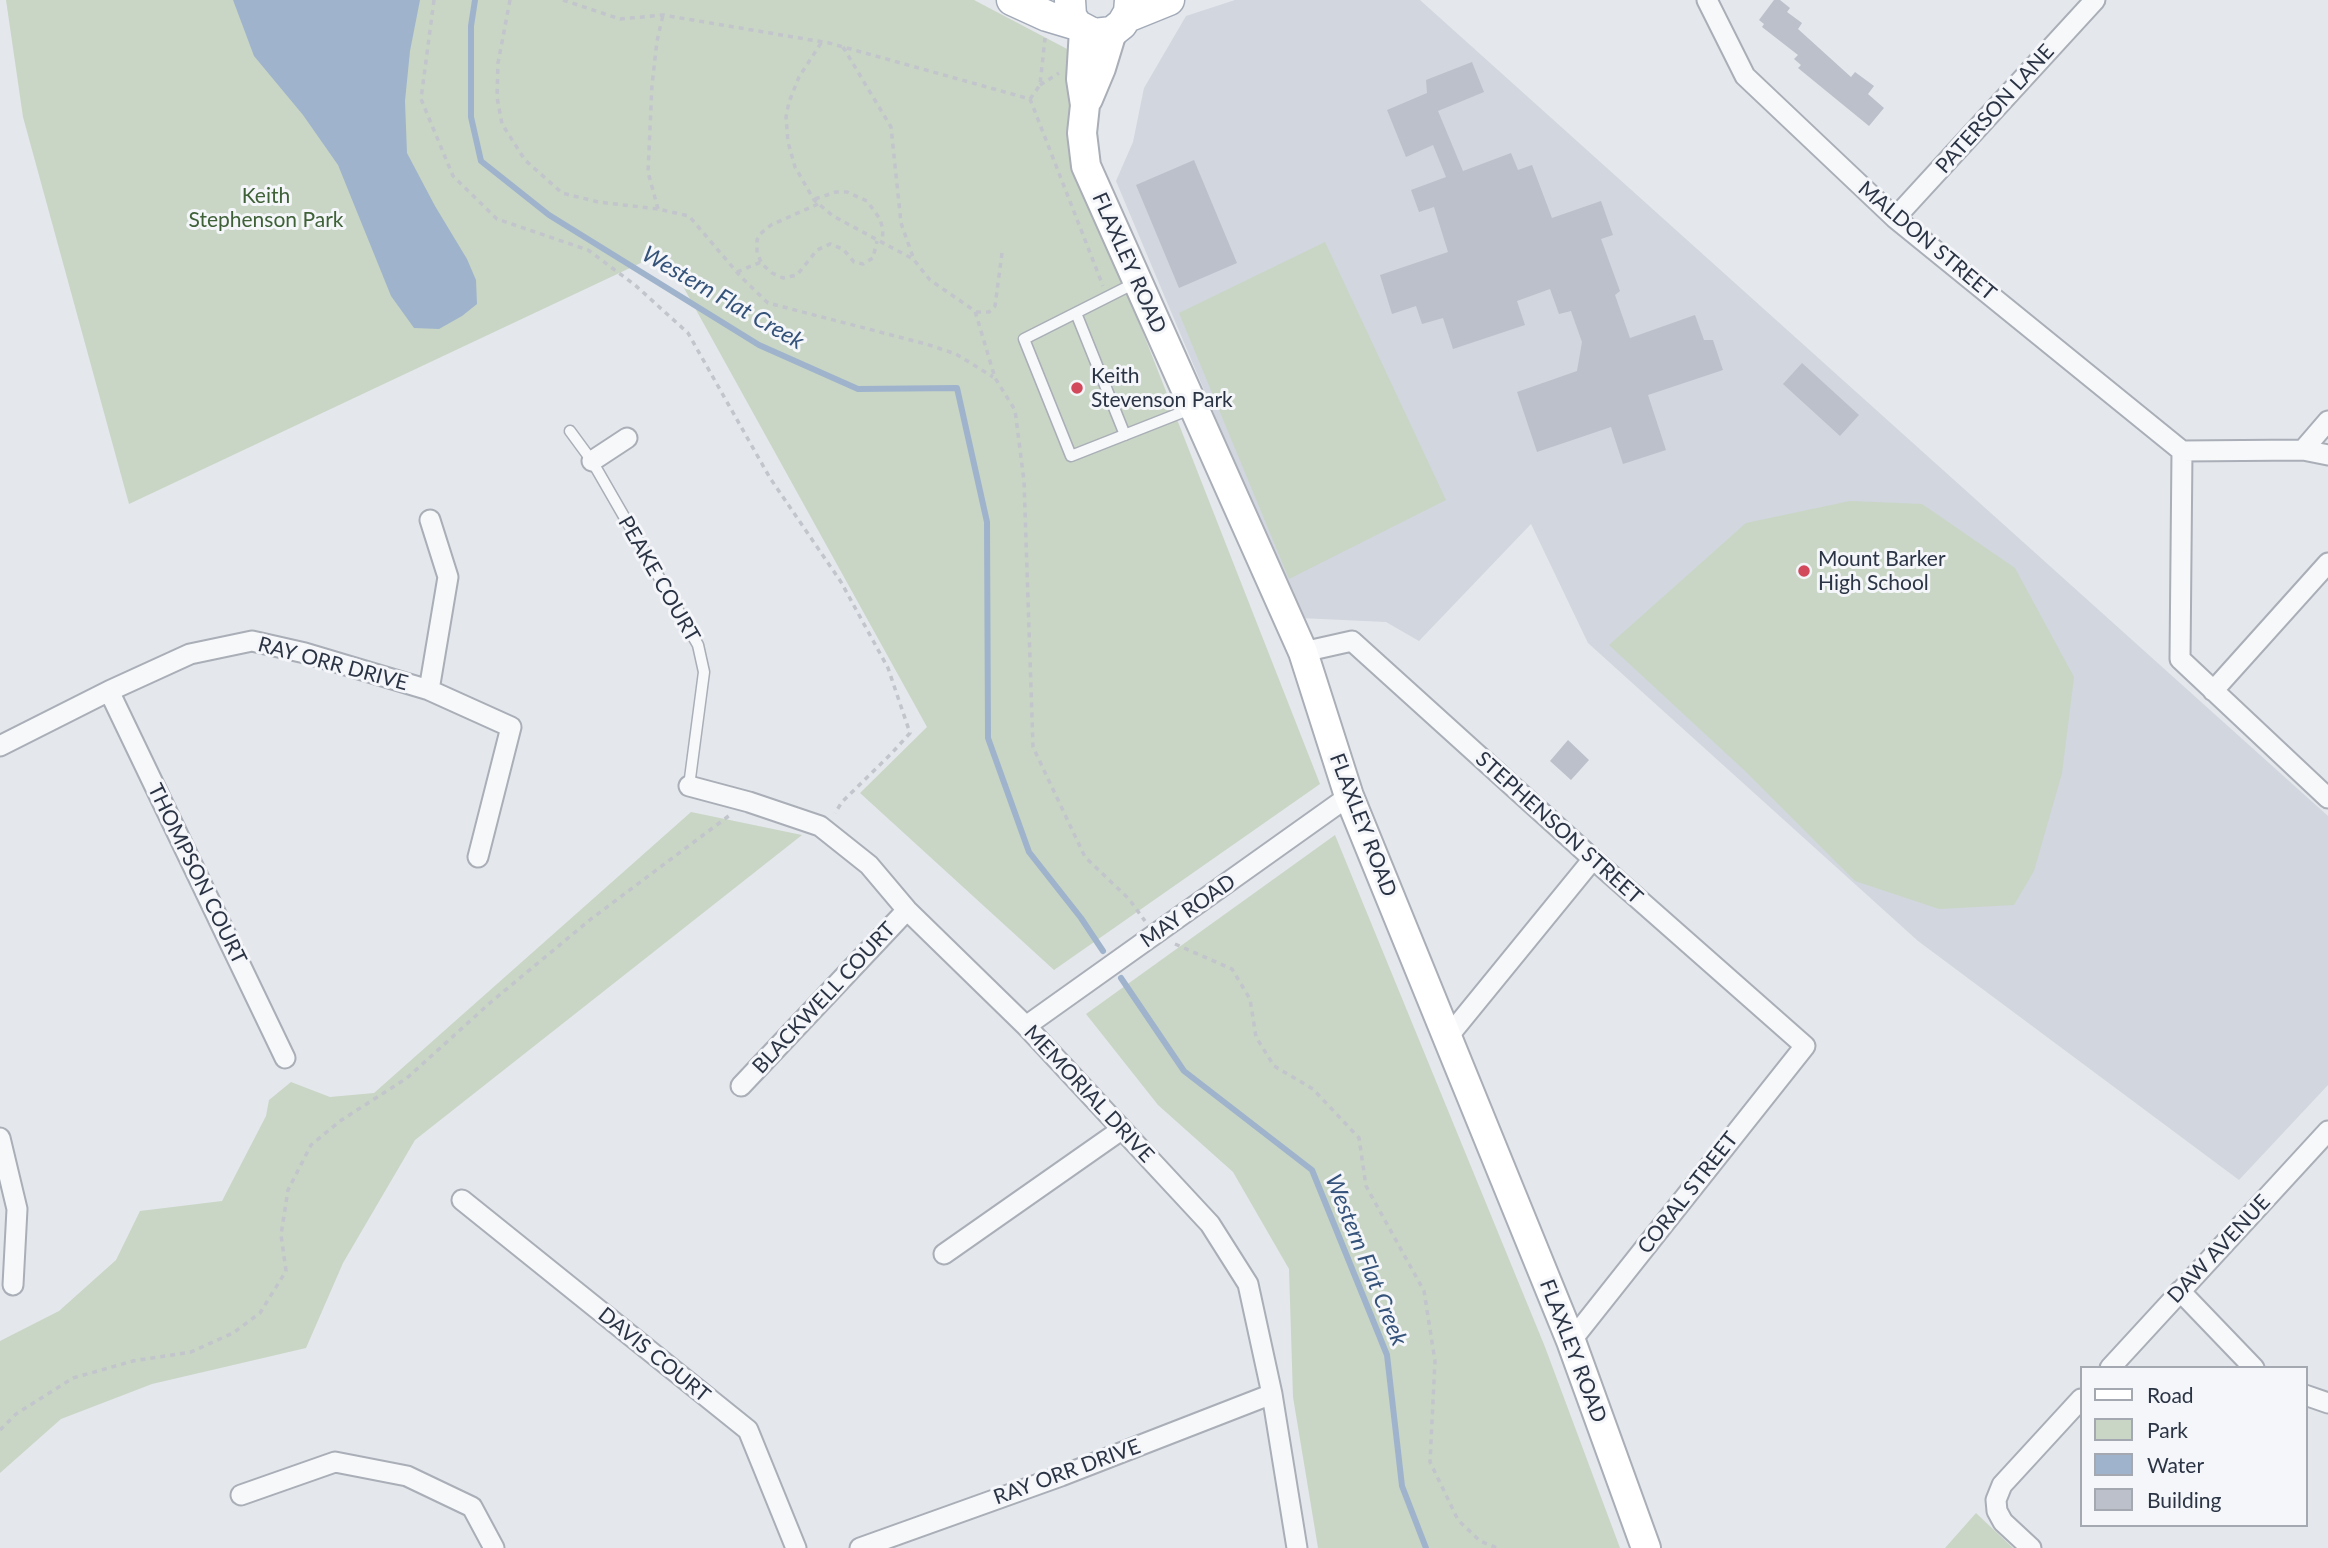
<!DOCTYPE html>
<style>
body{margin:0}
#map{position:relative;width:2328px;height:1548px;overflow:hidden;background:#e4e7ec;font-family:Lato,sans-serif}
canvas{display:block}
.legend{position:absolute;left:2080px;top:1366px;width:228px;height:161px;box-sizing:border-box;background:#f4f6f9;border:2px solid #a4a8b1;margin:0;padding:9px 12px;list-style:none;font-size:21px;color:#2b3445}
.legend li{display:flex;align-items:center;gap:14px;height:35px}
.legend b{width:35px;border:2px solid #a4a8b1}
</style>
<div id="map">
<canvas width="2328" height="1548"></canvas>
<ul class="legend">
<li><b style="height:9px;background:#fff"></b>Road</li>
<li><b style="height:19px;background:#c9d6c5"></b>Park</li>
<li><b style="height:19px;background:#9fb4cc"></b>Water</li>
<li><b style="height:19px;background:#bbc0ca"></b>Building</li>
</ul>
</div>
<script>
const ctx = document.querySelector('canvas').getContext('2d');
ctx.lineJoin = 'round';
function paint(path, color) {
  ctx.fillStyle = color;
  ctx.fill(path, 'evenodd');
}
function toPath(rows) {
  const path = new Path2D();
  for (const r of rows) {
    path.moveTo(r[0], r[1]);
    for (let i = 2; i < r.length; i += 2) path.lineTo(r[i], r[i + 1]);
  }
  return path;
}
function stroke(path, color, width, dash) {
  ctx.strokeStyle = color;
  ctx.lineWidth = width;
  ctx.lineCap = dash ? 'butt' : 'round';
  ctx.setLineDash(dash || []);
  ctx.stroke(path);
}
function label(font, color, halo, rows, align = 'center') {
  ctx.font = font + ' Lato,sans-serif';
  ctx.lineWidth = 6;
  ctx.setLineDash([]);
  ctx.textBaseline = 'middle';
  ctx.strokeStyle = halo;
  ctx.fillStyle = color;
  for (const [text, x, y, turn = 0] of rows) {
    ctx.save();
    ctx.translate(x, y);
    ctx.rotate((+turn || 0) * Math.PI / 180);
    ctx.textAlign = isNaN(turn) ? turn : align;
    if (halo) ctx.strokeText(text, 0, 0);
    ctx.fillText(text, 0, 0);
    ctx.restore();
  }
}
paint(toPath([
 [1235,0,1420,0,2328,816,2328,1085,2239,1180,1918,941,1588,643,1531,524,1419,641,1386,622,1300,618,1116,181,1133,142,1144,88,1186,16]
]), '#d2d6de');
paint(toPath([
 [6,0,974,0,1069,50,1069,144,1320,784,1054,970,860,793,927,727,664,252,129,504,23,117],
 [1325,242,1446,500,1289,579,1179,313],
 [1850,501,1922,504,2015,568,2074,677,2062,773,2034,871,2014,905,1939,909,1855,881,1744,770,1609,645,1746,523],
 [691,812,802,835,415,1140,343,1263,306,1348,152,1384,61,1419,0,1473,0,1341,59,1311,116,1260,140,1211,222,1201,266,1116,269,1100,291,1082,330,1097,374,1093],
 [1335,835,1545,1347,1620,1548,1318,1548,1293,1397,1289,1269,1233,1172,1158,1105,1086,1014],
 [1976,1513,2013,1548,1945,1548]
]), '#c9d6c5');
paint(toPath([
 [233,0,420,0,410,51,405,101,407,153,435,206,467,259,476,280,477,304,462,316,439,329,414,328,391,296,338,165,303,115,254,56]
]), '#9fb4cc');
stroke(toPath([
 [475,0,471,26,471,117,481,161,549,215,759,345,858,389,957,388,987,522,988,738,1029,852,1081,918,1103,951],
 [1121,978,1184,1071,1312,1170,1387,1355,1402,1486,1426,1548]
]), '#9fb4cc', 6);
paint(toPath([
 [1774,0,1780,0,1790,8,1787,12,1802,23,1798,29,1851,77,1855,72,1874,86,1868,94,1884,108,1869,126,1798,68,1801,65,1794,59,1798,55,1762,27,1764,24,1759,20],
 [1472,62,1484,92,1438,111,1463,171,1511,153,1518,170,1532,165,1552,218,1601,201,1613,235,1601,239,1620,291,1615,295,1630,338,1695,315,1704,340,1713,340,1723,370,1648,395,1666,450,1623,464,1611,427,1537,452,1517,392,1577,371,1582,342,1571,311,1559,314,1550,289,1517,301,1525,325,1453,349,1443,318,1422,324,1416,306,1392,314,1380,275,1448,252,1434,207,1419,212,1411,190,1446,177,1433,145,1406,157,1387,110,1427,93,1426,80],
 [1194,160,1237,263,1179,288,1136,185],
 [1802,363,1859,415,1840,436,1783,384],
 [1568,740,1589,760,1571,780,1550,761]
]), '#bbc0ca');
const lane = toPath([
 [1137,282,1024,339,1071,456,1193,408],
 [1076,313,1125,435],
 [570,431,592,461,698,645,704,672,689,786]
]);
const street = toPath([
 [1707,0,1745,76,1895,218,2182,451],
 [1895,218,2095,0],
 [2303,450,2328,421],
 [2182,451,2180,659,2328,798],
 [2182,451,2303,450,2328,455],
 [592,461,627,438],
 [1303,652,1352,641,1593,859,1805,1046,1571,1341],
 [429,690,448,577,430,520],
 [109,691,285,1058],
 [2213,691,2328,563],
 [0,746,109,691,190,654,252,641,305,653,429,690,511,727,478,857],
 [689,786,749,802,820,826,869,865,907,910,1026,1026,1210,1224,1248,1284,1272,1394,1297,1548],
 [1026,1026,1349,796],
 [1447,1038,1593,859],
 [741,1086,907,910],
 [0,1138,17,1209,13,1285],
 [462,1200,748,1430,796,1548],
 [944,1254,1121,1130],
 [2180,1291,2254,1368],
 [2110,1368,2328,1131],
 [2305,1395,2328,1403],
 [241,1495,335,1462,407,1476,472,1507,494,1548],
 [860,1548,1061,1476,1272,1394],
 [2031,1548,2003,1522,1997,1511,1996,1500,2002,1485,2081,1399]
]);
const secondary = toPath([
 [1084,30,1081,79,1085,105,1082,133,1086,166,1303,652,1349,796,1571,1341,1646,1548],
 [1088,99,1101,68,1112,32]
]);
const primary = toPath([
 [1012,0,1047,16,1077,25],
 [1070,0,1071,16,1077,25,1094,34,1112,32,1122,24,1129,12,1130,0],
 [1127,17,1169,0]
]);
stroke(lane, '#a9aeb7', 13);
stroke(street, '#a9aeb7', 23);
stroke(secondary, '#a9aeb7', 32);
stroke(primary, '#a3abb8', 33);
stroke(toPath([
 [434,0,421,99,453,176,497,219,588,250,635,285,688,333,770,478,841,582,888,668,910,733,891,754,842,802,835,813],
 [510,0,498,63,497,97,502,124,525,160,562,193,598,202,658,209,689,216,741,277,768,303,926,344,956,354,993,377],
 [563,0,620,19,663,15,829,43,1030,99,1103,286],
 [821,43,799,77,789,102,786,117,788,142,795,167,814,200,833,216,913,259],
 [843,47,891,127,901,223,914,260,930,280,975,311,995,378,1015,410,1024,481,1033,747,1085,857,1129,899,1145,921],
 [1040,85,1059,73],
 [1030,99,1040,85,1045,38],
 [815,199,836,192,847,192,867,201,880,219,883,230,882,243],
 [818,204,771,225,760,234,757,240,757,253,762,264,772,273,783,278,797,275,817,250,830,244,843,249,854,262,863,264,873,258,877,241],
 [658,209,648,172,652,85,657,41,663,15],
 [737,272,761,262],
 [976,312,989,312,995,306,1002,253],
 [1175,944,1232,969,1250,999,1256,1037,1274,1066,1313,1089,1359,1138,1366,1186,1424,1291,1435,1361,1430,1462,1458,1520,1480,1541,1497,1548],
 [0,1430,16,1414,73,1378,133,1361,191,1352,233,1333,260,1313,286,1271,281,1235,288,1190,311,1145,340,1121,407,1078,491,1002,591,919,730,815]
]), '#c2c5cb', 3.5, [5, 5]);
stroke(lane, '#f7f8fa', 10);
stroke(street, '#f7f8fa', 19);
stroke(secondary, '#fff', 28);
stroke(primary, '#fff', 30);
for (const [x, y, r, color] of [
 [1077,388,7,"#d1495b"],
 [1804,571,7,"#d1495b"]
]) {
  const dot = new Path2D();
  dot.arc(x, y, r, 0, 2 * Math.PI);
  ctx.fillStyle = color;
  ctx.fill(dot);
  stroke(dot, '#f4f6f9', 2.5);
}
label('21px', '#2b3445', '#f4f6f9', [
 ["PATERSON LANE",1995,109,-48],
 ["MALDON STREET",1927,241,40],
 ["FLAXLEY ROAD",1129,263,66],
 ["PEAKE COURT",659,579,60],
 ["RAY ORR DRIVE",333,664,15],
 ["FLAXLEY ROAD",1363,825,69],
 ["STEPHENSON STREET",1559,828,42],
 ["THOMPSON COURT",197,874,64],
 ["MAY ROAD",1188,911,-35],
 ["BLACKWELL COURT",824,998,-47],
 ["MEMORIAL DRIVE",1089,1094,47],
 ["CORAL STREET",1688,1193,-52],
 ["DAW AVENUE",2219,1249,-47],
 ["FLAXLEY ROAD",1573,1351,69],
 ["DAVIS COURT",654,1355,39],
 ["RAY ORR DRIVE",1067,1472,-20]
]);
label('21px', '#3f6138', '#f4f6f9', [
 ["Keith",266,196],
 ["Stephenson Park",266,220]
]);
label('21px', '#2b3445', '#f4f6f9', [
 ["Keith",1091,376],
 ["Stevenson Park",1091,400],
 ["Mount Barker",1818,559],
 ["High School",1818,583]
], 'left');
label('italic 23px', '#34527a', '#f4f6f9', [
 ["Western Flat Creek",723,298,30],
 ["Western Flat Creek",1366,1260,68]
]);
</script>
